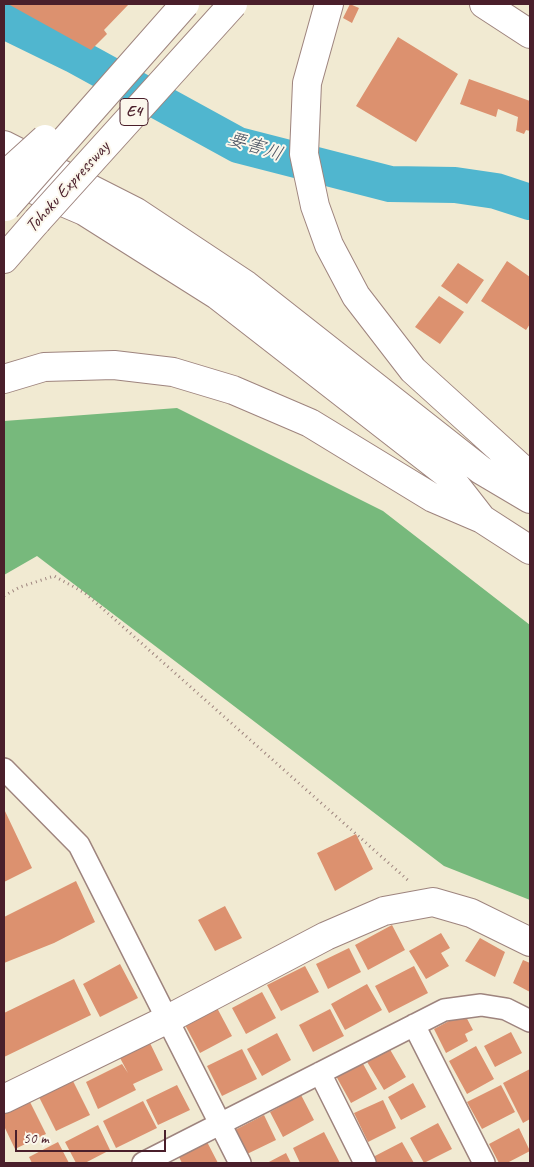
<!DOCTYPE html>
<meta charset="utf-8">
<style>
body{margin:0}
#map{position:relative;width:534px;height:1167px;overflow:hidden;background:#f1ead2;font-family:Caveat,sans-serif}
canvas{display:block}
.frame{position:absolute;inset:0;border:5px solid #4a1f2b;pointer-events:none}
.scale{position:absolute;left:15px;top:1130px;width:151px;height:22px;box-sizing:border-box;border:2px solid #4a1f2b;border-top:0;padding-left:6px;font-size:15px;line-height:18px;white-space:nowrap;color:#4a1f2b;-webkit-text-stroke:4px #fbf7ec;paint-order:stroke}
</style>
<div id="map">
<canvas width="534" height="1167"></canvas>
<div class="frame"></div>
<div class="scale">50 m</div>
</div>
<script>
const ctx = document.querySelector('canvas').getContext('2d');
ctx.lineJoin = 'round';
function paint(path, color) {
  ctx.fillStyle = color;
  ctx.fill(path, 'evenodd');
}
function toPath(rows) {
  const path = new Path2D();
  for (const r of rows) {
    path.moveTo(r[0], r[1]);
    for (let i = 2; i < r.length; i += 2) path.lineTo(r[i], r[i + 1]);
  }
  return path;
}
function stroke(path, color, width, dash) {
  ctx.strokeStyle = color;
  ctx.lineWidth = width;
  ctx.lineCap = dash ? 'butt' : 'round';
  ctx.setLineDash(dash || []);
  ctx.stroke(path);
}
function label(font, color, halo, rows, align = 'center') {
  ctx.font = font + ' Caveat,"Klee One",sans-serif';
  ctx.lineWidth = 4;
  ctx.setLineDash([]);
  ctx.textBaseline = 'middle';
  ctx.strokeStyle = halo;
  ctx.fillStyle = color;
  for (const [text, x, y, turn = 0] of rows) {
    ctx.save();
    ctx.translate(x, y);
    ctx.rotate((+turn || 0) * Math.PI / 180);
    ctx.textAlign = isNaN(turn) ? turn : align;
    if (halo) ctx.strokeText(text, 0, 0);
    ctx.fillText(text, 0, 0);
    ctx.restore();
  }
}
paint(toPath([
 [177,408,383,511,530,625,530,900,444,866,37,556,4,575,4,421]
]), '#77b97c');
stroke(toPath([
 [4,21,74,55,238,145,390,184,455,185,496,191,530,202]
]), '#50b6cf', 36);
paint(toPath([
 [8,4,129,4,104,30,107,34,91,50],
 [350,4,359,8,352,23,343,18],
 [398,37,458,74,416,142,356,106],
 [469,79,530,101,530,131,526,130,524,134,516,131,518,117,498,109,496,117,460,104],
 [507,261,530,277,530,324,526,330,481,301],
 [458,263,484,280,467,304,441,286],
 [439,296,464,312,440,344,415,327],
 [4,809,32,868,4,882],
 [356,834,373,869,335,891,317,853],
 [76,881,95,922,54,943,4,963,4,917],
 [225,906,242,938,215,951,198,920],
 [392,925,405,950,368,970,355,945],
 [441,933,450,948,441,953,449,966,426,979,409,951],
 [480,938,505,952,495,977,465,961],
 [349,948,361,972,328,989,316,964],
 [523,960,530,963,530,992,513,983],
 [120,964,138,998,100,1017,83,984],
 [305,966,319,992,281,1011,267,985],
 [414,966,428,993,389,1013,375,986],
 [74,979,91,1015,4,1057,4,1013],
 [367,984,382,1010,345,1030,331,1004],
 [262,992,276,1018,246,1034,232,1008],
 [216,1006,232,1036,200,1053,184,1023],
 [330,1009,344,1036,313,1052,299,1025],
 [464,1013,473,1030,465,1034,468,1041,446,1053,434,1029],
 [511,1032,522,1053,495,1067,484,1046],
 [277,1033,291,1060,262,1076,247,1049],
 [149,1041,163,1070,133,1084,136,1090,98,1109,86,1082,122,1064,128,1073,119,1056],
 [388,1046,406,1077,384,1090,366,1060],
 [476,1046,494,1079,467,1094,449,1061],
 [242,1049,257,1079,222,1096,207,1066],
 [362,1062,377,1089,351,1103,336,1076],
 [530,1069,530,1119,523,1123,503,1083],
 [72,1079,90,1115,56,1131,38,1095],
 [413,1083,426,1107,401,1120,388,1097],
 [177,1085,190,1110,158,1125,146,1100],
 [501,1085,515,1112,482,1129,467,1102],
 [301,1095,314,1120,283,1137,270,1112],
 [29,1100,46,1134,15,1149,4,1126,4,1113],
 [383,1100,396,1128,368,1142,354,1113],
 [143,1101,157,1128,116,1148,103,1121],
 [264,1115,276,1140,247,1154,235,1130],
 [438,1123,452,1149,424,1163,410,1138],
 [98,1125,110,1150,85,1163,76,1163,65,1142],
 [519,1128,530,1151,507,1163,499,1163,489,1144],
 [324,1132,340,1163,300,1163,293,1148],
 [205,1138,218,1163,182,1163,177,1153],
 [58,1142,69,1163,32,1163,29,1157],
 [402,1142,414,1163,376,1163,373,1157],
 [286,1153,291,1163,267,1163]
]), '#dc916f');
const minor = toPath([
 [4,769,79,845,240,1163],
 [414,1025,484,1163],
 [320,1073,365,1163],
 [143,1163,444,1010,481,1005,506,1009,530,1021]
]);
const tertiary = toPath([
 [4,1099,168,1019,326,936,384,911,433,902,471,913,530,942]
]);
const trunk = toPath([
 [484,4,530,34]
]);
const motorway = toPath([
 [329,4,307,83,304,154,315,206,329,245,356,296,413,370,530,476],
 [4,145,136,212,246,285,481,470,530,499],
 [4,177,84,211,217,295,447,474,482,519],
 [4,259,37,221],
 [4,379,44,367,114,365,173,372,233,390,310,423,433,498,482,519,530,550]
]);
stroke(minor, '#9e847e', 24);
stroke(tertiary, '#9e847e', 30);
stroke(trunk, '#9e847e', 30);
stroke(motorway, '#9e847e', 30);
stroke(toPath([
 [4,596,20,587,54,576,85,593,410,882]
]), '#9e847e', 3, [1, 4]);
stroke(minor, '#fff', 21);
stroke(tertiary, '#fff', 28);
stroke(trunk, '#fff', 28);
stroke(motorway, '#fff', 28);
const motorwayBridge = toPath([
 [4,176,45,139],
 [6,207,185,4],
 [37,221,233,4]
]);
stroke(motorwayBridge, '#9e847e', 30, []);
stroke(motorwayBridge, '#fff', 28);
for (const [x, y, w] of [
 [134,112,28]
]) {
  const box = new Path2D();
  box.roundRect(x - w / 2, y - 13.5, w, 27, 4);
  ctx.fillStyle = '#fbf7ec';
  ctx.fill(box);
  stroke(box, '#4a1f2b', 1);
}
label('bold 16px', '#4a1f2b', null, [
 ["E4",134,112]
]);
label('18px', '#4a1f2b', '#fbf7ec', [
 ["Tohoku Expressway",68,187,-48]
]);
label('italic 19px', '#4c5464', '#fbf7ec', [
 ["要害川",255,147,18]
]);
</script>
